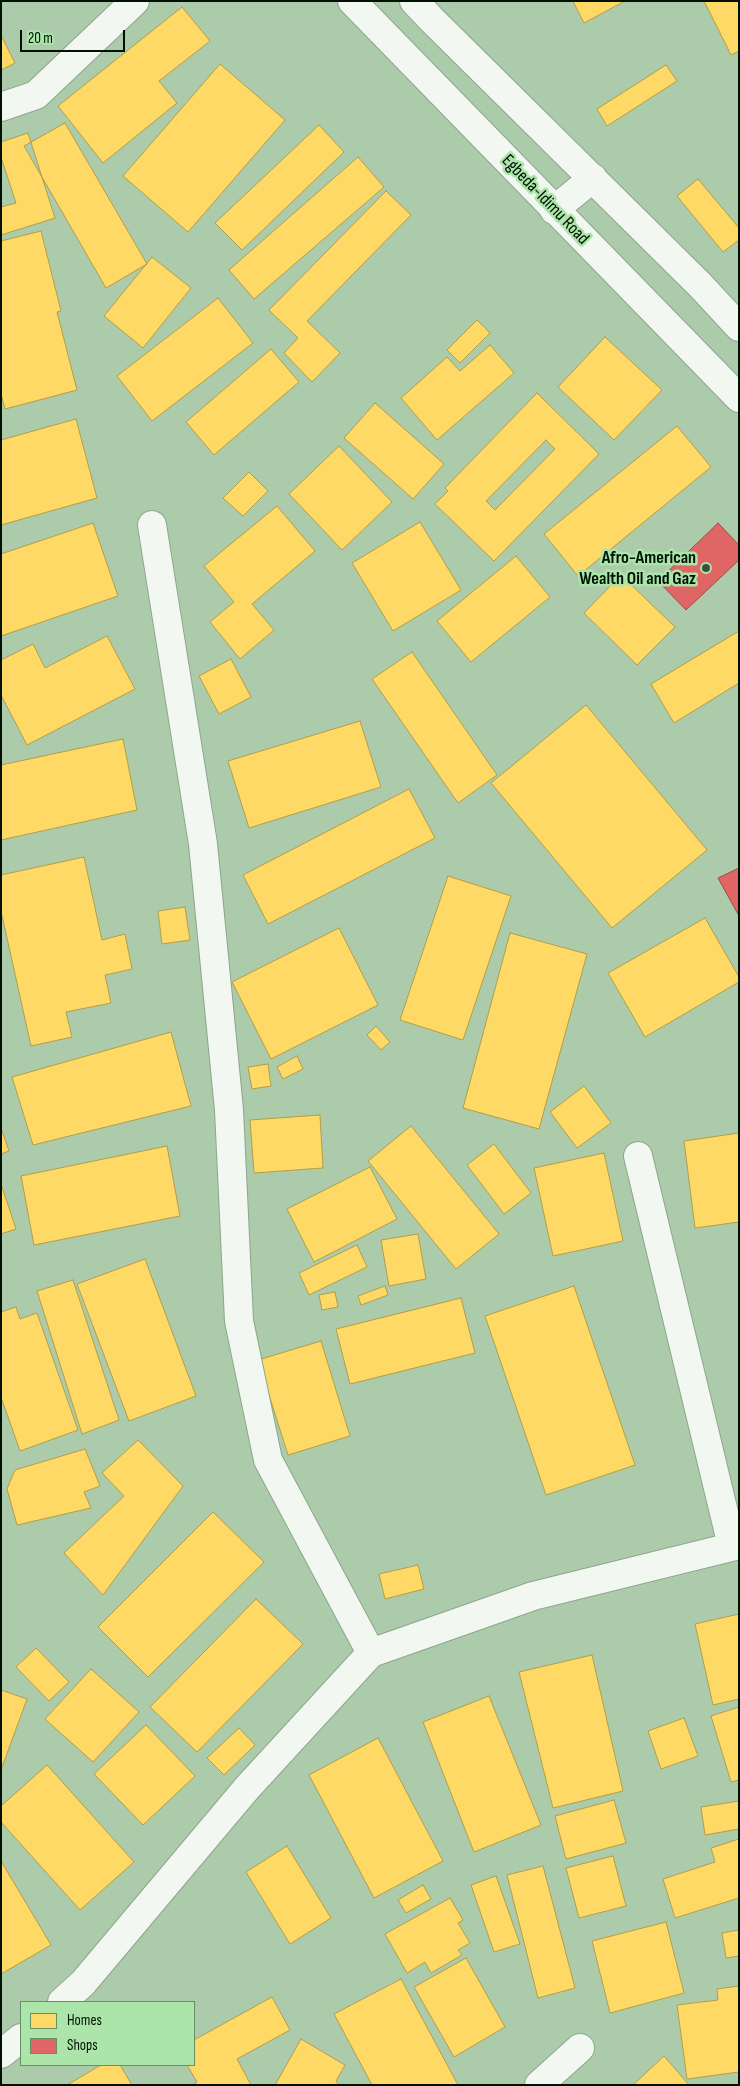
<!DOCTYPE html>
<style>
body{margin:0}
#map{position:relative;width:740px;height:2086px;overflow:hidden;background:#accbaa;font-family:"Sofia Sans Condensed",sans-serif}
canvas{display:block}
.frame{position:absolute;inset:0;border:2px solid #001101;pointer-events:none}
.legend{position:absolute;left:20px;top:2001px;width:175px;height:65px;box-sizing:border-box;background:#ace5aa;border:1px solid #679066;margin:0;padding:6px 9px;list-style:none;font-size:15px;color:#001101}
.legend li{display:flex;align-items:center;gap:10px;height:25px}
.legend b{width:25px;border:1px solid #679066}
.scale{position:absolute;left:20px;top:30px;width:105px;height:22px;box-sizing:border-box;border:2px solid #001101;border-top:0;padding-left:6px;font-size:15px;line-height:18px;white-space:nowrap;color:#001101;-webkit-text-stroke:4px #ace5aa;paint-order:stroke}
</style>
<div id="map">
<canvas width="740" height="2086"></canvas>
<div class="frame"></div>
<ul class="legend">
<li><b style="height:14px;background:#ffd966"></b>Homes</li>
<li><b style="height:14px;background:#e06666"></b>Shops</li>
</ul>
<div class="scale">20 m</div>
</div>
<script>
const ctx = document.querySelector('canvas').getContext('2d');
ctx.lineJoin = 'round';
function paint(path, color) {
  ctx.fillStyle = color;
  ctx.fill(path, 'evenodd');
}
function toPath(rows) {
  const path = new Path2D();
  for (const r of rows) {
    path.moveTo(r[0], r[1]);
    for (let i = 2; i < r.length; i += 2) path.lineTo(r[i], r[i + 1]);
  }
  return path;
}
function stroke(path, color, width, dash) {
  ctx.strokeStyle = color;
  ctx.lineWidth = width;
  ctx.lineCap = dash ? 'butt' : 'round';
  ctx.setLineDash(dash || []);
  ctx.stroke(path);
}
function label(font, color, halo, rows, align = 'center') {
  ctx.font = font + ' "Sofia Sans Condensed",sans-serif';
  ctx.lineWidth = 5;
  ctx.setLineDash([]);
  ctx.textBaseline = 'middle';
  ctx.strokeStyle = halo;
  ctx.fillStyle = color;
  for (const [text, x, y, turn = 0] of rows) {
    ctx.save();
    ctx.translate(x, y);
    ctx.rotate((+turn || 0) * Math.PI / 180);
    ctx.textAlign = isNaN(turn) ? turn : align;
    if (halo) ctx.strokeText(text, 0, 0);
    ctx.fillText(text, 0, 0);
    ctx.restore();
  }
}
const homes = toPath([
 [573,1,625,1,584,23,573,1],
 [704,1,739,1,739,51,731,55,704,1],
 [182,7,210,41,159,81,177,103,103,163,58,106,182,7],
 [1,35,15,63,1,70,1,35],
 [220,64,285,120,188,232,123,176,220,64],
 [666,65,677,81,607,126,597,109,666,65],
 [65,123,147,264,106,288,24,146,65,123],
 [319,125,344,152,242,250,215,223,319,125],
 [28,133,55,218,1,235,1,207,16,203,1,157,1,142,28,133],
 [358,157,384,187,254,299,229,270,358,157],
 [698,179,739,228,739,240,723,252,677,196,698,179],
 [386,191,411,215,307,321,340,353,312,382,284,353,298,338,269,310,386,191],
 [41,231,61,311,57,312,77,390,5,409,1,394,1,241,41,231],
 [152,257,191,288,143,348,104,316,152,257],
 [218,298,253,343,152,421,117,376,218,298],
 [477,320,490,333,460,363,447,350,477,320],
 [605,337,662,390,614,440,558,387,605,337],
 [490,345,514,373,437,440,401,398,447,357,460,371,490,345],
 [271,349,299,382,214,455,186,422,271,349],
 [537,393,599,454,494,561,435,504,448,491,445,488,537,393],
 [546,440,555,449,495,510,486,501,546,440],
 [375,403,444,464,413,499,344,438,375,403],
 [76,419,97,498,1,525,1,440,76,419],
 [677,426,711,467,578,576,544,534,677,426],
 [339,446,392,502,342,550,289,494,339,446],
 [249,472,268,491,243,516,223,498,249,472],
 [277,506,315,551,252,604,274,630,240,659,210,622,234,602,204,566,277,506],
 [420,522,461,590,393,631,352,563,420,522],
 [93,523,118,596,1,636,1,554,93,523],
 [516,556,550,597,471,662,437,621,516,556],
 [621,575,675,627,637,665,584,613,621,575],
 [739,631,739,683,674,723,651,684,739,631],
 [107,636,135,689,27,745,1,695,1,660,33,644,45,668,107,636],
 [412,652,497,775,458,803,372,679,412,652],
 [231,659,251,697,219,714,199,676,231,659],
 [586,705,707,850,612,928,491,783,586,705],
 [360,721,381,787,249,828,228,761,360,721],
 [123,739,137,810,1,840,1,765,123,739],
 [409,789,435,838,268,924,243,875,409,789],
 [84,857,102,940,125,934,132,969,105,975,111,1003,66,1012,72,1037,31,1046,1,911,1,875,84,857],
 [448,876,511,896,463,1040,400,1020,448,876],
 [185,907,190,940,162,944,158,911,185,907],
 [705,918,739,977,739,982,645,1037,608,973,705,918],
 [339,928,378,1005,271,1059,232,982,339,928],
 [510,933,587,954,539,1129,463,1108,510,933],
 [376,1026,390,1042,381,1050,367,1035,376,1026],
 [171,1032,191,1106,33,1145,12,1077,171,1032],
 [297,1056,303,1069,283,1079,277,1067,297,1056],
 [268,1064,271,1086,252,1089,248,1067,268,1064],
 [584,1086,611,1123,577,1148,550,1112,584,1086],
 [320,1115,323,1168,254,1173,250,1120,320,1115],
 [411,1126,499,1234,456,1269,368,1161,411,1126],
 [1,1128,9,1151,1,1154,1,1128],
 [739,1133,739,1222,695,1228,684,1141,739,1133],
 [494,1144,531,1193,504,1214,467,1165,494,1144],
 [167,1146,180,1216,34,1245,21,1176,167,1146],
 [604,1153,623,1241,553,1256,534,1168,604,1153],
 [370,1167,397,1219,314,1262,287,1209,370,1167],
 [1,1184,16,1229,1,1234,1,1184],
 [418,1234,426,1279,389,1286,381,1240,418,1234],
 [357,1245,367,1267,309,1295,299,1273,357,1245],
 [145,1259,196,1396,129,1421,77,1284,145,1259],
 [73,1280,119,1420,82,1434,37,1291,73,1280],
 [385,1286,388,1295,361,1305,358,1296,385,1286],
 [574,1286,635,1465,546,1495,485,1316,574,1286],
 [335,1292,338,1307,322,1310,319,1295,335,1292],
 [461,1298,475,1353,350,1384,336,1329,461,1298],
 [16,1307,20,1319,37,1313,78,1430,20,1451,1,1397,1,1312,16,1307],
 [321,1341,350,1436,288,1455,258,1360,321,1341],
 [138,1440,183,1486,103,1595,64,1553,124,1496,102,1473,138,1440],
 [85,1449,100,1486,84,1492,91,1508,17,1525,7,1489,15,1470,85,1449],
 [213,1512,264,1562,148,1677,98,1627,213,1512],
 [418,1565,424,1589,385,1599,379,1574,418,1565],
 [256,1599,303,1644,197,1752,150,1707,256,1599],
 [739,1614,739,1699,713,1705,695,1624,739,1614],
 [36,1648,69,1682,49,1701,16,1667,36,1648],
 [592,1655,623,1791,553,1808,519,1672,592,1655],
 [91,1669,139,1712,93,1762,45,1719,91,1669],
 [1,1690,27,1699,1,1770,1,1690],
 [489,1696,541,1825,474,1852,423,1722,489,1696],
 [739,1707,739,1780,731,1782,711,1716,739,1707],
 [684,1718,698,1756,661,1769,648,1731,684,1718],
 [146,1725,195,1776,143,1825,94,1774,146,1725],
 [239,1728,255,1745,224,1775,207,1758,239,1728],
 [378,1738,443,1861,374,1898,309,1775,378,1738],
 [47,1765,134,1862,80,1910,1,1822,1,1806,47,1765],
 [614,1800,626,1843,566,1859,555,1816,614,1800],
 [739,1801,739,1829,705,1835,701,1807,739,1801],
 [739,1839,739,1898,675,1918,663,1879,715,1862,711,1848,739,1839],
 [287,1846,331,1918,290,1944,246,1872,287,1846],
 [613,1856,626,1906,579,1918,566,1868,613,1856],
 [1,1861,51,1945,1,1974,1,1861],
 [543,1866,575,1988,538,1998,507,1875,543,1866],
 [496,1876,520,1944,494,1952,471,1885,496,1876],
 [423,1885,431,1899,406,1913,398,1900,423,1885],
 [450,1898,463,1920,458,1923,470,1943,458,1950,462,1955,431,1973,425,1962,407,1973,385,1934,450,1898],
 [666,1922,684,1993,610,2013,592,1941,666,1922],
 [739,1930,739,1956,726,1958,722,1933,739,1930],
 [466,1958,505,2027,454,2057,414,1987,466,1958],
 [401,1979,458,2085,372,2085,334,2014,401,1979],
 [739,1986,739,2072,687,2079,677,2005,718,2000,717,1989,739,1986],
 [272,1997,290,2030,237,2059,251,2085,192,2085,197,2082,187,2065,194,2065,194,2040,272,1997],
 [301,2039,345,2065,336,2081,339,2085,275,2085,301,2039],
 [664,2056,689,2085,633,2085,664,2056],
 [101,2065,120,2065,132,2085,67,2085,101,2065]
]);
paint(homes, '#ffd966');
stroke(homes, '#b29d48', 1);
const shops = toPath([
 [718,523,739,545,739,560,686,610,658,581,718,523],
 [739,868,739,916,718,878,739,868]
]);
paint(shops, '#e06666');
stroke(shops, '#9d4c48', 1);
const minor = toPath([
 [1,107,36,95,135,1],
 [152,525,203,844,229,1110,239,1321,268,1460,371,1653],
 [638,1156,732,1546],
 [62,2002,83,1983,247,1788,371,1653,533,1596,739,1545],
 [1,2054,21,2038],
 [539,2085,580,2048]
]);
const major = toPath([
 [352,1,739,398],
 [414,1,432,20,700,285,739,327],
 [554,210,593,178]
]);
stroke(minor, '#8da68c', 30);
stroke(major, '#8da68c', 30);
stroke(minor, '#f3f7f2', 28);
stroke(major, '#f3f7f2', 28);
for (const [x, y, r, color] of [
 [706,568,5,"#3c523c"]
]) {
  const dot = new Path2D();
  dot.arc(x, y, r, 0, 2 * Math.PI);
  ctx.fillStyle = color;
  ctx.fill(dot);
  stroke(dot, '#ace5aa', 2);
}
label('18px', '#001101', '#ace5aa', [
 ["Egbeda-Idimu Road",545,200,46]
]);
label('bold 18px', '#001101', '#ace5aa', [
 ["Afro-American",696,558],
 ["Wealth Oil and Gaz",696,579]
], 'right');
</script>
